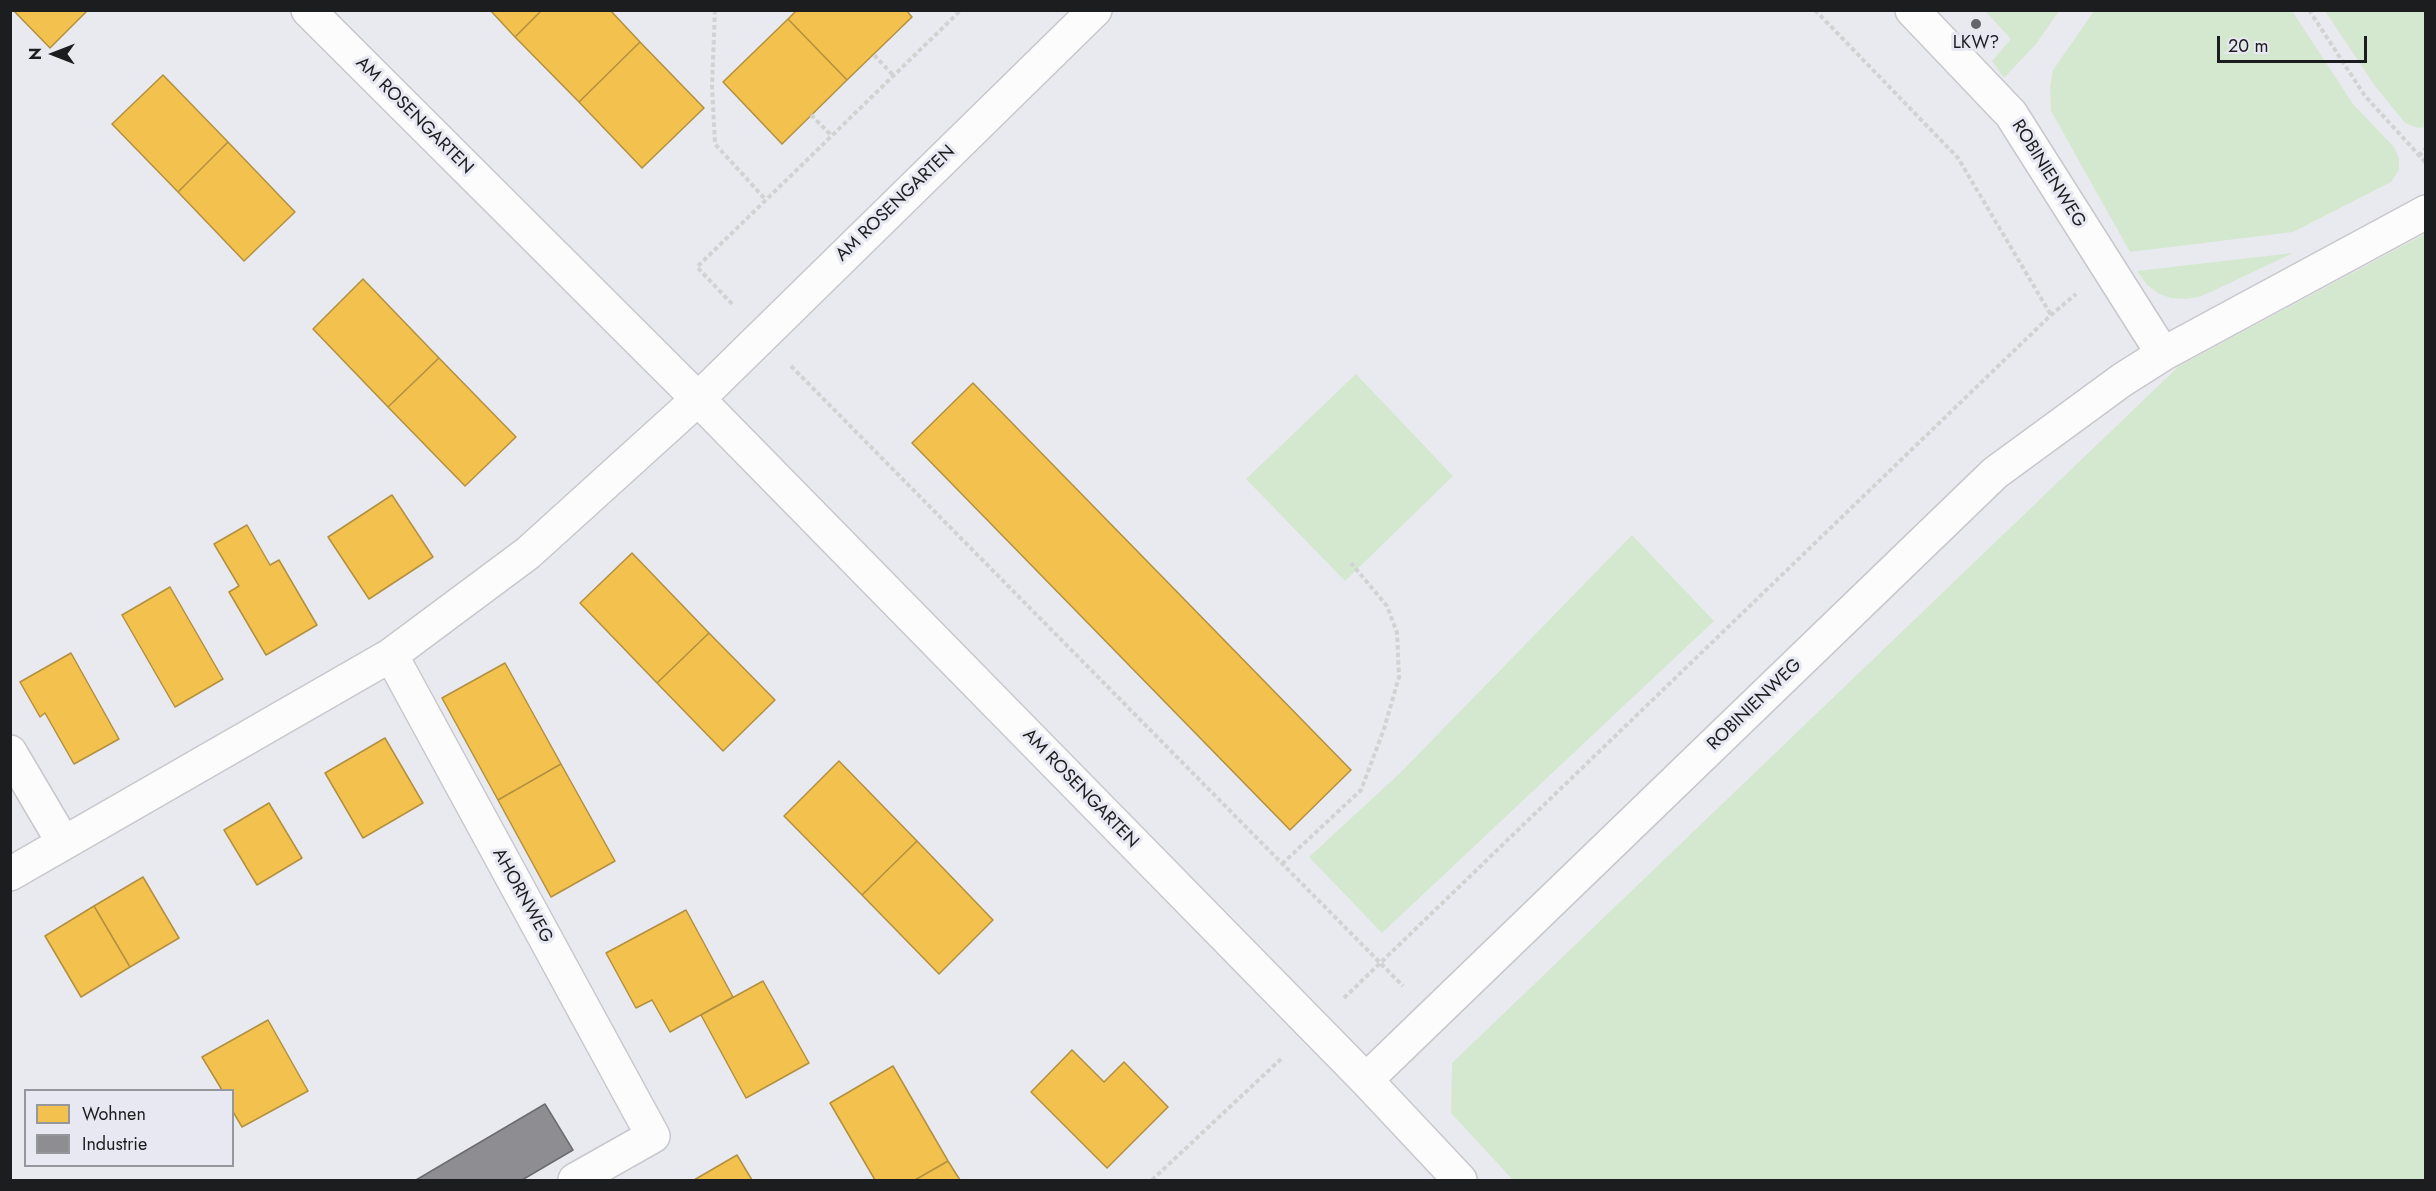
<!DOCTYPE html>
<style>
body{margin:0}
#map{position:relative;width:2436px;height:1191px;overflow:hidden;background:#e9eaef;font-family:Jost,sans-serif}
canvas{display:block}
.frame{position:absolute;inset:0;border:12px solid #1c1d1f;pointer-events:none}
.legend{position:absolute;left:24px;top:1089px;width:210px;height:78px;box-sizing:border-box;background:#e7e8f1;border:2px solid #96979d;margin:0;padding:8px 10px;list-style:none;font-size:18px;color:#1c1d1f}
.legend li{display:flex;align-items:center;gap:12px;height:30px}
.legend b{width:30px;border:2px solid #96979d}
.north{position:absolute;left:24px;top:24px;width:60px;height:60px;-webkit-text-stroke:4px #e7e8f1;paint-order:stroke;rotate:270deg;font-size:16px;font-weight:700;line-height:24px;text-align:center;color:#1c1d1f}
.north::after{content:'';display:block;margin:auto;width:21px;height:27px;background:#1c1d1f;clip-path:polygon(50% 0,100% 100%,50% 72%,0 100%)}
.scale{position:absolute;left:2217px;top:36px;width:150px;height:27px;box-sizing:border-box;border:3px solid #1c1d1f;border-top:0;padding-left:8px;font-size:18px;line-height:21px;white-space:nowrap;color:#1c1d1f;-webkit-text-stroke:4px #e7e8f1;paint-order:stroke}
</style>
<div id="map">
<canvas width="2436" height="1191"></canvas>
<div class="frame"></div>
<ul class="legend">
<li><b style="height:16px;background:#f2c14e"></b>Wohnen</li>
<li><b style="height:16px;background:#8d8d92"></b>Industrie</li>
</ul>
<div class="north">N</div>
<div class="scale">20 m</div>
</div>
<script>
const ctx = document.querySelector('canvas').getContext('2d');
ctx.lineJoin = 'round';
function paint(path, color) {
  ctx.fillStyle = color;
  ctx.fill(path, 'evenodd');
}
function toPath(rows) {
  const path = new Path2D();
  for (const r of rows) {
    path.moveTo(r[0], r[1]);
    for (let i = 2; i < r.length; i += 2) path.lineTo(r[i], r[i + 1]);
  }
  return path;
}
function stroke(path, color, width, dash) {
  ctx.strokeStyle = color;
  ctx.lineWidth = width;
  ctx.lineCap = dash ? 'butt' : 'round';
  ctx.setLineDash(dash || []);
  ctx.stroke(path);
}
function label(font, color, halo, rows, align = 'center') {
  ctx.font = font + ' Jost,sans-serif';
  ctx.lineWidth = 6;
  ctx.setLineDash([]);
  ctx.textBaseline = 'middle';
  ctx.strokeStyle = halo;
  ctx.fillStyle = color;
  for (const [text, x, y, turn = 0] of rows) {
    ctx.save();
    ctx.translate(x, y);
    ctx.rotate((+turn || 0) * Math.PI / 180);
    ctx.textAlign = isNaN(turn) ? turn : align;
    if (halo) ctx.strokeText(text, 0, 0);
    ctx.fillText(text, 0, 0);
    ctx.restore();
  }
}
paint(toPath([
 [1985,11,2059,11,2036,44,2004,78,1992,61,2011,39],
 [2094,11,2292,11,2353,104,2394,147,2399,158,2399,170,2391,182,2293,232,2130,252,2051,111,2050,87,2053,70],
 [2325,11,2425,11,2425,127,2418,128,2405,123,2375,86],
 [2425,234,2425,1180,1513,1180,1451,1113,1452,1063,2179,366],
 [2293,253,2215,290,2199,297,2185,299,2171,298,2159,294,2147,285,2137,271],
 [1356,374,1453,476,1345,581,1246,479],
 [1632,535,1714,621,1382,933,1309,857,1400,773]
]), '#d4e8cf');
const homes = toPath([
 [13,10,88,10,50,48,13,10],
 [490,10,542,10,515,37,490,10],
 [542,10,610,10,640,42,579,102,515,37,542,10],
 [797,10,906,10,912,17,847,80,788,19,797,10],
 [788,19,847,80,782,144,723,82,788,19],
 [640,42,704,108,642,168,579,102,640,42],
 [163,75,228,142,178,192,112,124,163,75],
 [228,142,295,212,244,261,178,192,228,142],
 [363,279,439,358,388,407,313,329,363,279],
 [439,358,516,437,465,486,388,407,439,358],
 [973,383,1351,770,1290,830,912,443,973,383],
 [392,495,433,557,369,599,328,537,392,495],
 [247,525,270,565,279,560,317,625,266,655,229,592,239,586,214,544,247,525],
 [632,553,709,633,657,683,580,603,632,553],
 [170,587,223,679,175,707,122,615,170,587],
 [709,633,775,700,723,751,657,683,709,633],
 [71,653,119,739,74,764,45,713,40,717,20,682,71,653],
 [505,663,561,764,498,800,442,698,505,663],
 [385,738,423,803,363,838,325,773,385,738],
 [839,761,917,841,862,895,784,816,839,761],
 [561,764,615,861,551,897,498,800,561,764],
 [269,803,302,858,257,885,224,830,269,803],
 [917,841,993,920,939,974,862,895,917,841],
 [143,877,179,938,130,967,94,906,143,877],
 [94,906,130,967,81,997,45,936,94,906],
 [686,910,733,997,670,1032,652,1000,636,1008,606,953,686,910],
 [763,981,809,1063,746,1098,701,1015,763,981],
 [268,1020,308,1091,242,1127,232,1110,232,1090,222,1090,202,1057,268,1020],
 [1072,1050,1104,1082,1124,1062,1168,1107,1107,1168,1031,1092,1072,1050],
 [893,1066,948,1161,915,1180,875,1180,830,1103,893,1066],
 [737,1155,752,1180,694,1180,737,1155],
 [948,1161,960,1180,915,1180,948,1161]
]);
paint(homes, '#f2c14e');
stroke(homes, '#b29040', 1.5);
const industry = toPath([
 [545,1104,573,1150,522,1180,416,1180,545,1104]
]);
paint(industry, '#8d8d92');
stroke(industry, '#6b6b70', 1.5);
const street = toPath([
 [308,10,698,399,1366,1080,1460,1180],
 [1912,10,2011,114,2163,354],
 [391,655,653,1136,575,1180],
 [10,752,63,842],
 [10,874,391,655,528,553,698,399,1095,10],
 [1366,1080,1995,473,2122,380,2163,354,2426,212]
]);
stroke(street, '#c8c8cc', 36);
stroke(toPath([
 [715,10,712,86,715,144,766,200],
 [1815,10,1958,158,2051,315],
 [2309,10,2365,96,2426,163],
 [874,55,894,76],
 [811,115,832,136],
 [2419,156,2426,148],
 [732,304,697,267,961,10],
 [791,366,1403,986],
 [1282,864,1361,790,1384,729,1399,677,1397,633,1387,606,1351,563],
 [1344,998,2051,315,2076,294],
 [1152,1180,1283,1057]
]), '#d2d2d3', 4, [4.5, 3]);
stroke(street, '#fcfcfd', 33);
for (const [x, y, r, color] of [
 [1976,24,6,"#646568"]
]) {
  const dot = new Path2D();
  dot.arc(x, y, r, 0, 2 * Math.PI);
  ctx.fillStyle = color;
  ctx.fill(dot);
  stroke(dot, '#e7e8f1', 2);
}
label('18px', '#1c1d1f', '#e7e8f1', [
 ["LKW?",1976,44]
]);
label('18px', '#1c1d1f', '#e7e8f1', [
 ["AM ROSENGARTEN",414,116,45],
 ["ROBINIENWEG",2048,174,58],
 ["AM ROSENGARTEN",896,204,-44],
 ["ROBINIENWEG",1755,705,-44],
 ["AM ROSENGARTEN",1080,789,46],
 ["AHORNWEG",522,896,61]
]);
</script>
